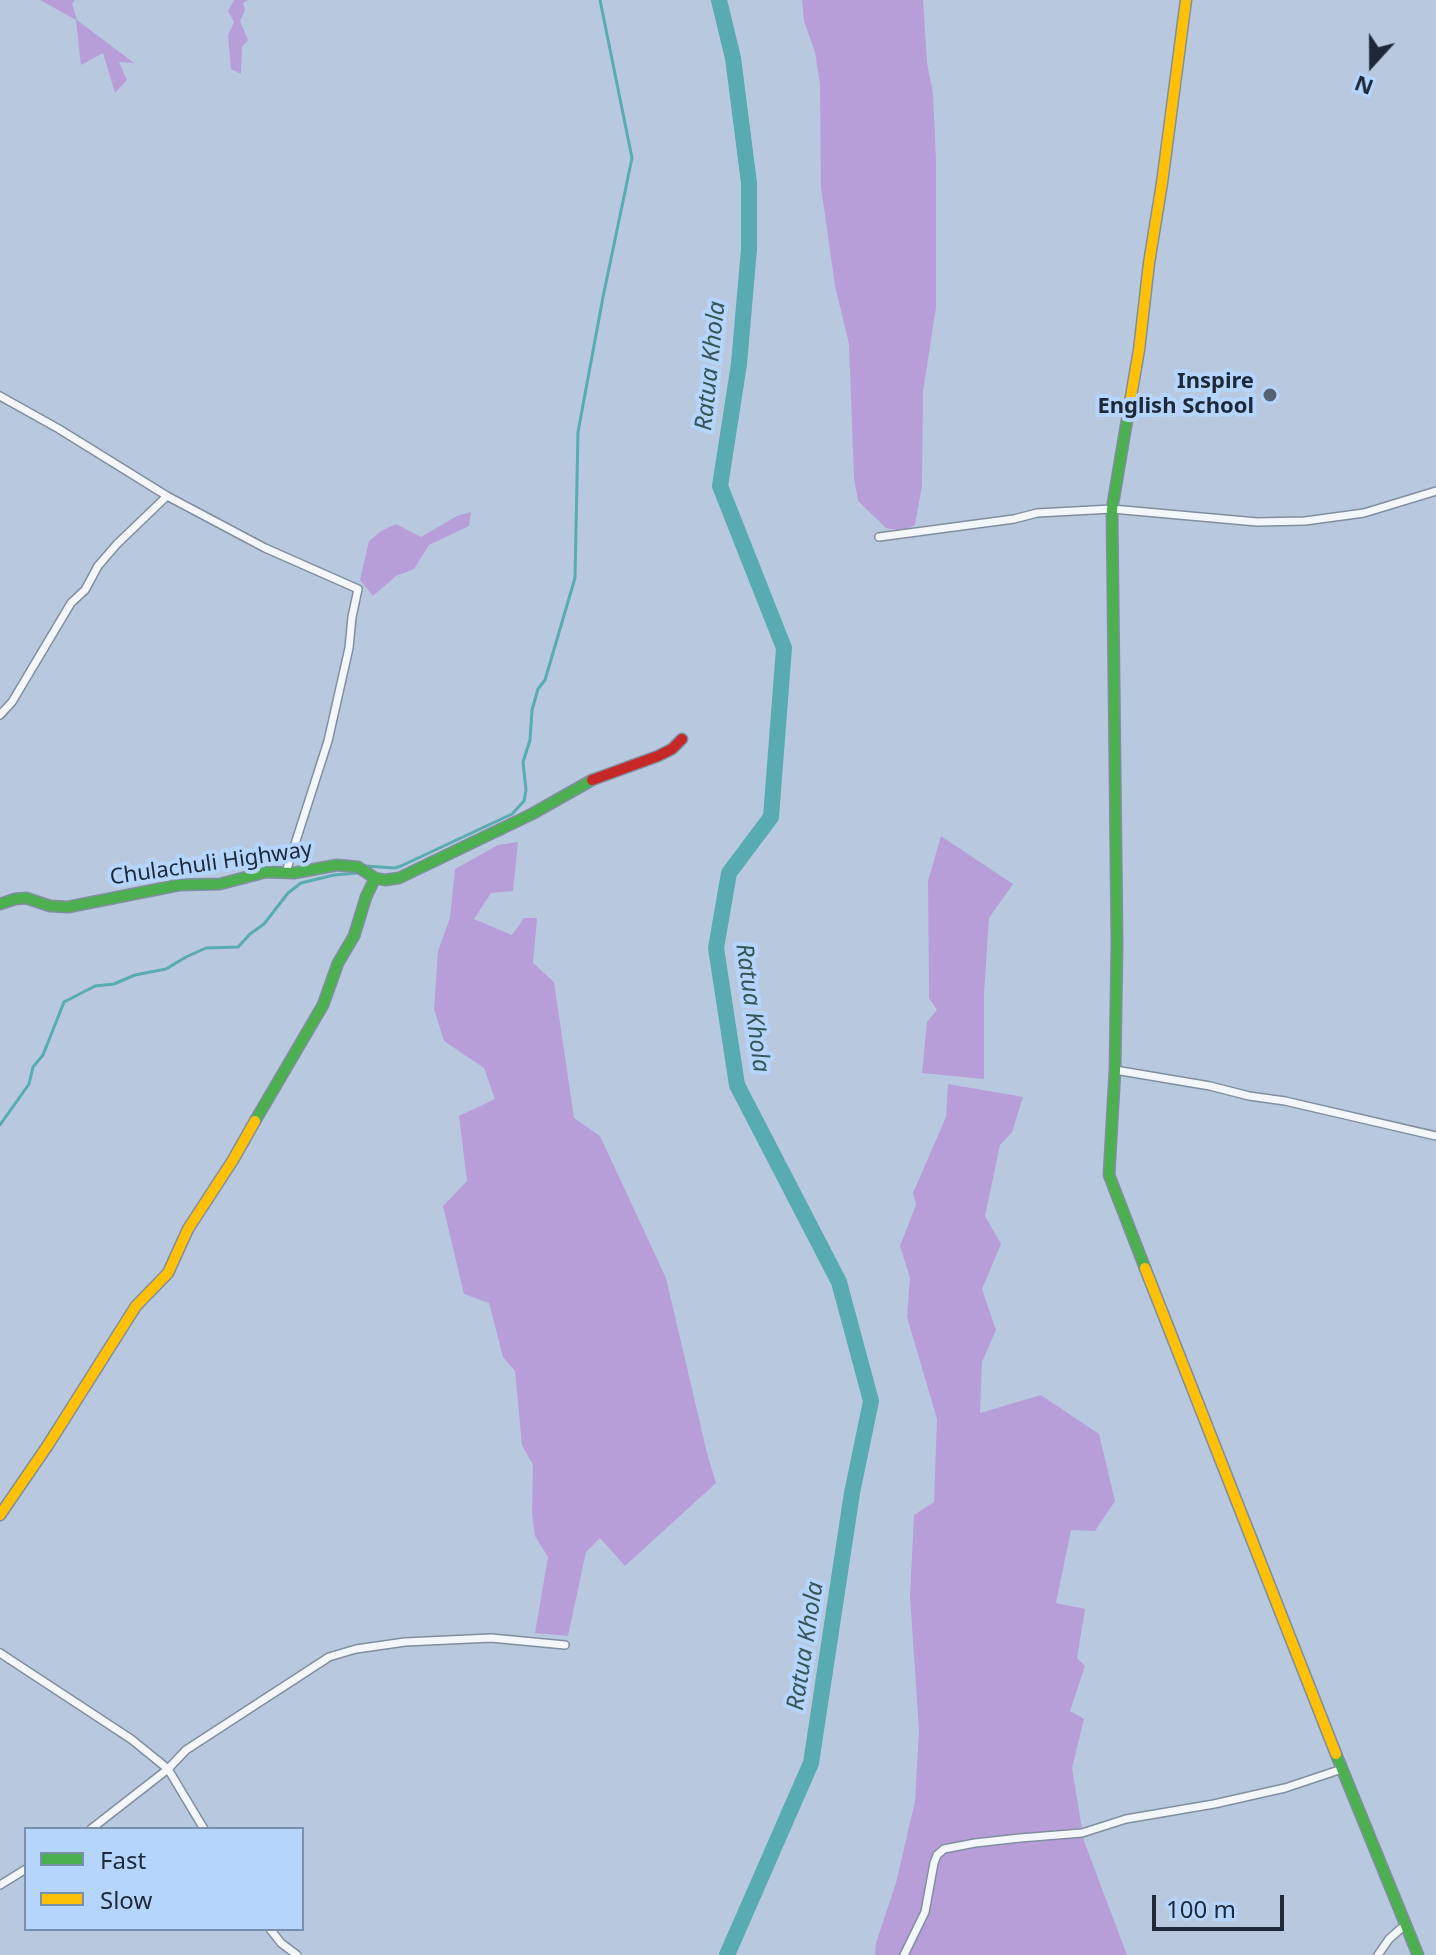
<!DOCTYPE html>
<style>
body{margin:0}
#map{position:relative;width:1436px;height:1955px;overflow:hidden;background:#b8c9df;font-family:"Noto Sans",sans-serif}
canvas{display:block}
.legend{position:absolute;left:24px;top:1827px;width:280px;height:104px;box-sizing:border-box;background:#b5d5fd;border:2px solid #7890ae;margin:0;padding:10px 14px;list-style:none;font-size:24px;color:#1d2938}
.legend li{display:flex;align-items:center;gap:16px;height:40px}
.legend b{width:40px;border:2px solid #7890ae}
.north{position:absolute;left:1332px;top:24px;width:80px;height:80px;-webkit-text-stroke:6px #b5d5fd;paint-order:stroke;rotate:201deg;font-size:22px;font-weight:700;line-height:32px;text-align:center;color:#1d2938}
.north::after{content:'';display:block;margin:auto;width:28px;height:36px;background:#1d2938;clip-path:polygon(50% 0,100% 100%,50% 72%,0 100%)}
.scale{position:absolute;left:1152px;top:1895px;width:132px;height:36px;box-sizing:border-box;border:4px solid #1d2938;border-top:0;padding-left:10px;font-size:24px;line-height:28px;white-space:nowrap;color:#1d2938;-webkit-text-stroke:6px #b5d5fd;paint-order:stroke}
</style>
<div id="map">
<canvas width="1436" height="1955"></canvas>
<ul class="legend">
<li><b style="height:10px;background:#4caf50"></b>Fast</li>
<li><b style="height:10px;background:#ffc107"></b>Slow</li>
</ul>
<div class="north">N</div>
<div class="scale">100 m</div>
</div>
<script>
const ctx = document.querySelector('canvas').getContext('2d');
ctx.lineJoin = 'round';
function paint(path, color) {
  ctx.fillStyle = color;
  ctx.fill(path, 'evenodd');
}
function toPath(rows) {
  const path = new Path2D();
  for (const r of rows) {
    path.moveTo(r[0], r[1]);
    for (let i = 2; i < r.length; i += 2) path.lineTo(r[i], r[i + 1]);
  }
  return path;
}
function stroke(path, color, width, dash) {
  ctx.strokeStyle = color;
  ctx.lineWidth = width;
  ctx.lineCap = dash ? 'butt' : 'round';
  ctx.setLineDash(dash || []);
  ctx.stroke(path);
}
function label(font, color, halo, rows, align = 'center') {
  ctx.font = font + ' "Noto Sans",sans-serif';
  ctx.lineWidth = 8;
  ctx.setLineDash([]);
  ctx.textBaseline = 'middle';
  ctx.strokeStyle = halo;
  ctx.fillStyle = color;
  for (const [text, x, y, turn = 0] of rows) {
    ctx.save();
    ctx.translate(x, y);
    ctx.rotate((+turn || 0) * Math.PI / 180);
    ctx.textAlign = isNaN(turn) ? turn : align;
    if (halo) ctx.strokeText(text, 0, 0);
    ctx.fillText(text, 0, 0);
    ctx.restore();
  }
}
paint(toPath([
 [40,0,75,0,72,4,77,20,134,63,119,62,127,80,115,93,103,53,81,65,76,20],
 [234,0,248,0,243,3,245,10,240,21,248,40,242,47,241,74,231,69,228,35,234,22,228,11],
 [802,0,923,0,927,63,933,93,936,160,936,307,923,392,922,486,915,525,902,531,886,528,858,501,854,478,849,344,835,286,821,187,820,85,815,52,804,21],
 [471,512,469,526,429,545,414,569,396,576,373,596,360,580,369,541,381,531,396,524,421,537,457,516],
 [941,836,1013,884,989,918,984,994,984,1079,922,1073,927,1022,937,1010,929,998,928,881],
 [518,842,513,891,491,893,474,919,512,935,524,918,537,918,533,963,554,982,574,1118,600,1136,666,1278,707,1453,716,1483,625,1566,600,1538,586,1552,568,1636,535,1633,548,1557,535,1536,532,1514,533,1465,522,1445,515,1371,503,1357,489,1303,464,1294,443,1206,467,1181,459,1116,495,1099,484,1068,444,1041,434,1009,438,951,450,918,455,869,498,845],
 [948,1084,1023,1097,1012,1132,1000,1145,985,1216,1001,1244,982,1289,996,1330,982,1362,980,1413,1041,1395,1099,1434,1115,1501,1095,1531,1071,1530,1056,1603,1085,1609,1077,1658,1085,1666,1070,1711,1084,1719,1072,1768,1084,1841,1127,1955,875,1955,876,1943,896,1883,915,1801,919,1731,910,1596,914,1515,934,1502,937,1419,907,1317,910,1278,900,1246,916,1205,913,1193,946,1117]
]), '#b79ed9');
stroke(toPath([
 [365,866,395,868,401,866,512,814,524,801,526,790,523,762,530,740,532,710,538,689,545,680,575,578,578,432,603,297,632,158,600,0],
 [0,1125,29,1084,33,1067,43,1055,64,1002,95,986,114,984,135,975,166,969,186,957,206,948,238,947,250,934,264,924,288,893,301,883,334,875,357,873]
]), '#57abb1', 3);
stroke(toPath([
 [719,0,733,58,749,183,749,249,739,364,720,486,784,648,771,817,729,873,716,948,737,1085,839,1282,871,1401,852,1493,811,1763,727,1955]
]), '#57abb1', 16);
const street = toPath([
 [0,396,59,429,167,496,265,548,358,589,352,617,349,648,328,741,286,872],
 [879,537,1014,519,1037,513,1112,509,1257,522,1305,521,1364,513,1436,491],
 [0,715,12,702,71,603,85,590,98,566,117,544,167,496],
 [1115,1070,1210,1086,1249,1096,1285,1101,1436,1136],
 [0,1653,131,1739,168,1769,204,1829],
 [91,1829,168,1769,186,1750,329,1657,356,1649,405,1642,491,1638,565,1645],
 [0,1885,26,1869],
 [270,1929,281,1943,297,1955],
 [904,1955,925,1912,934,1863,937,1855,944,1849,975,1843,1020,1838,1082,1833,1126,1819,1214,1804,1285,1788,1342,1769],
 [1378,1955,1389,1939,1405,1925]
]);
const fast = toPath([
 [1128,414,1112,509,1117,943,1115,1070,1109,1175,1145,1268],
 [0,904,15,899,26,898,50,906,68,907,179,885,220,884,266,872,294,873,337,865,358,867,375,878,385,880,399,878,532,814,592,780],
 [255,1121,323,1005,338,963,354,936,366,897,375,878],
 [1336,1754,1418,1955]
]);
const slow = toPath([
 [1128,414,1139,350,1149,263,1162,183,1186,0],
 [1145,1268,1336,1754],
 [0,1515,48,1445,136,1306,168,1273,188,1229,233,1160,255,1121]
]);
const jam = toPath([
 [592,780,658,756,672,749,682,739]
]);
stroke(street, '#818e9f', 10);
stroke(fast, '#818e9f', 13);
stroke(slow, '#818e9f', 13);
stroke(jam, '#818e9f', 13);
stroke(street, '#f4f7fa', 7);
stroke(fast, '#4caf50', 10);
stroke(slow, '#ffc107', 10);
stroke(jam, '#c62828', 10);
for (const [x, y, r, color] of [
 [1270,395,8,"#536172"]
]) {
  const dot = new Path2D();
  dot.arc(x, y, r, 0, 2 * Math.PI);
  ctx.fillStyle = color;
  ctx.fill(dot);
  stroke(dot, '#b5d5fd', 3);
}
label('bold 22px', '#1d2938', '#b5d5fd', [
 ["Inspire",1254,382],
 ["English School",1254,407]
], 'right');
label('22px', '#1d2938', '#b5d5fd', [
 ["Chulachuli Highway",211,864,-8]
]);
label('italic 24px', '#355655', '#b5d5fd', [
 ["Ratua Khola",711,366,-84],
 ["Ratua Khola",752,1008,82],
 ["Ratua Khola",806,1646,-81]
]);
</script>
